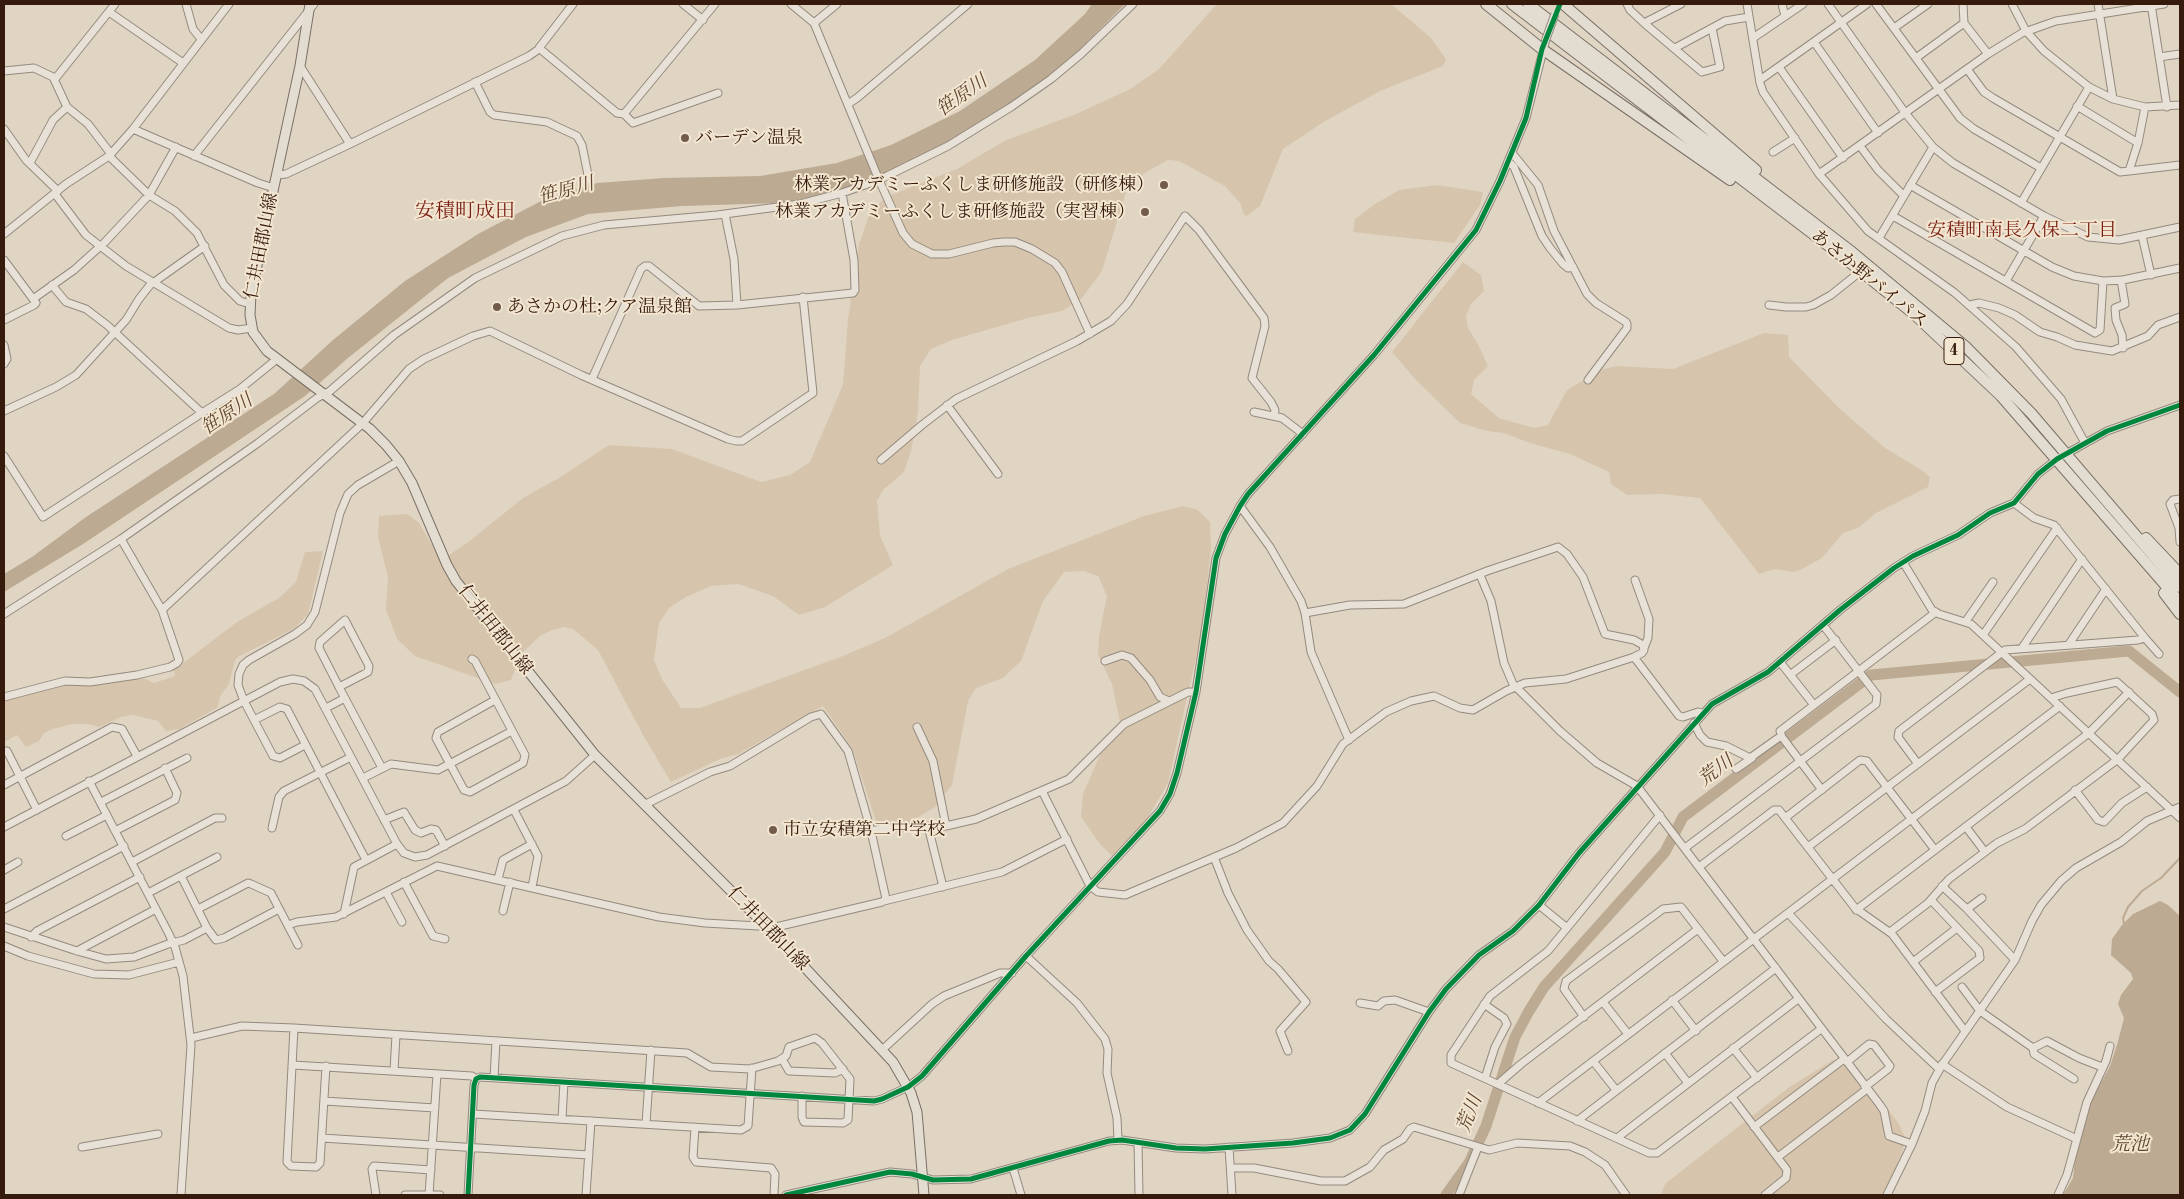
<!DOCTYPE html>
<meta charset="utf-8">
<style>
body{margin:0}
#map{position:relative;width:2184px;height:1199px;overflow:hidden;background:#e0d5c3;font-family:"Old Standard TT",serif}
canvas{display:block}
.frame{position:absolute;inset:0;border:5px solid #361a0b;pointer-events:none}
</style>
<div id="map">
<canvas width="2184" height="1199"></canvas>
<div class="frame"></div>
</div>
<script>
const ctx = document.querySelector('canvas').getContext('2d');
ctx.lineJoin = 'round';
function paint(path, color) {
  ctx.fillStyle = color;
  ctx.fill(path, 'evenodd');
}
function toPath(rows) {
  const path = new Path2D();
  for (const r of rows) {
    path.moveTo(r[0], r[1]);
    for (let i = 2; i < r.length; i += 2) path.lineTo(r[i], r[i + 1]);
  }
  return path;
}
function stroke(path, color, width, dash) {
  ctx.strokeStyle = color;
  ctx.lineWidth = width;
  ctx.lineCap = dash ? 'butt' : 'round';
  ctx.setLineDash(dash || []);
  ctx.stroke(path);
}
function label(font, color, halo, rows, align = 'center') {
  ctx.font = font + ' "Old Standard TT","Noto Serif JP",serif';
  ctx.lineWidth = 4;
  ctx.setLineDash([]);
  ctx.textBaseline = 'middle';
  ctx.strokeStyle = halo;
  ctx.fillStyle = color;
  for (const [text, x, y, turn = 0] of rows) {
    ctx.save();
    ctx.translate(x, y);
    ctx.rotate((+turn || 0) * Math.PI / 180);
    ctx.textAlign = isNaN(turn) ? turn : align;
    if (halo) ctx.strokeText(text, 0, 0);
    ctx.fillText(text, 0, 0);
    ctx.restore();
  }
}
paint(toPath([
 [1217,4,1391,4,1431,38,1446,59,1443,66,1380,91,1325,121,1283,149,1260,206,1247,216,1244,215,1240,203,1225,186,1179,161,1168,160,1143,174,1126,192,1102,271,1082,298,1062,311,1028,318,952,340,931,349,920,366,918,412,911,451,904,472,883,490,877,501,880,536,893,565,825,607,799,615,773,596,738,584,711,586,686,597,669,608,659,623,656,645,654,660,662,679,681,708,700,708,843,656,887,637,1008,569,1144,516,1183,506,1198,510,1210,522,1211,548,1202,631,1168,783,1128,852,1116,860,1100,844,1081,817,1083,794,1100,755,1120,722,1112,684,1098,655,1099,636,1107,596,1098,576,1084,571,1064,572,1043,601,1021,661,1003,678,976,688,968,701,952,785,935,807,910,822,876,821,852,748,823,706,738,754,720,759,671,782,643,735,598,650,573,629,563,627,550,631,540,636,521,654,511,680,495,684,415,656,397,639,386,610,388,577,378,537,379,516,407,514,419,523,437,554,446,557,467,543,523,498,559,478,609,445,672,449,761,482,790,475,810,462,843,385,848,319,859,244,870,213,886,197,957,169,1006,140,1076,114,1130,89,1159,69],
 [1437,185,1483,192,1480,205,1454,243,1353,232,1355,219,1375,204,1399,190],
 [1463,262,1481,275,1484,291,1471,304,1466,316,1468,328,1478,344,1488,366,1474,380,1471,394,1499,418,1534,428,1548,425,1567,390,1600,370,1617,366,1673,369,1764,333,1788,335,1789,357,1839,408,1885,448,1920,469,1930,477,1928,487,1876,513,1858,528,1843,533,1822,558,1802,569,1794,572,1774,569,1759,574,1700,498,1661,494,1627,495,1611,484,1609,472,1570,454,1530,443,1504,433,1487,431,1460,423,1416,380,1392,352],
 [323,551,308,614,295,628,238,657,235,660,229,684,221,695,217,708,179,729,166,731,158,721,133,715,121,717,99,727,89,724,72,724,53,729,44,733,39,741,26,747,17,735,4,742,4,700,56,685,143,678,154,683,175,676,174,670,237,622,279,598,296,582,305,552],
 [1833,1060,1844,1060,1855,1066,1899,1124,1906,1140,1896,1169,1882,1195,1662,1195,1662,1191,1666,1183,1788,1088]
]), '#d6c5ac');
paint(toPath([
 [1092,4,1125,4,1053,76,990,121,905,170,842,192,781,203,682,206,588,214,526,237,448,278,348,358,305,396,83,544,4,592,4,574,32,557,86,517,274,394,333,340,405,281,478,234,543,200,597,183,664,178,760,176,837,163,891,145,960,111,1035,60,1085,14],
 [2160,901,2168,905,2180,916,2180,1195,2063,1195,2073,1178,2075,1159,2090,1103,2110,1066,2117,1045,2124,1018,2118,1004,2121,995,2133,979,2131,973,2111,955,2112,939,2122,925,2133,914]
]), '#bdaa92');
stroke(toPath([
 [2124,924,2123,918,2128,907,2142,891,2161,878,2180,858]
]), '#bdaa92', 2);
stroke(toPath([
 [1446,1195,1469,1163,1486,1126,1515,1037,1529,1011,1544,987,1665,852,1683,817,1871,675,2129,651,2180,692]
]), '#bdaa92', 11);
const minor = toPath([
 [186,4,193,29,201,39],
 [573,4,539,48,617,113,624,114,633,123,718,93],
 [683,4,703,20],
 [791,4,814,23,879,180,903,233,912,244,932,254,949,254,993,243,1004,242,1015,242,1032,249,1055,263,1062,272,1090,334],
 [1627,4,1630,10,1644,23,1702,72,1720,67,1712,28,1725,21,1749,17],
 [1747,4,1760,83,1763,92,1819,174,1868,231,1955,293,2016,347,2061,399,2085,443],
 [1782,4,1785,16],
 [1828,4,1906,114,1933,147,1953,163,2044,216,2088,237,2119,240,2180,227],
 [1876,4,1960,118,1974,129,2041,168],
 [1963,4,1964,23,1988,54],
 [2012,4,2026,31,2044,51,2089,87,2113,99,2145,107,2180,105],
 [2098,4,2113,99],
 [2151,4,2167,107],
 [109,12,183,63],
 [814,23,837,4],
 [1644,23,1681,4],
 [1894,28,1928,4],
 [1753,38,1803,4],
 [1814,42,1878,133],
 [1675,48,1712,28],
 [2159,57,2180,54],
 [1916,58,1964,23],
 [300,66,350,144],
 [1779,67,1843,158],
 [1967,69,1984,92,1993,98,2120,172,2129,171],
 [4,71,34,68,53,77,67,107,88,124,111,154],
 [55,79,115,4],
 [1760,80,1867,4],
 [475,82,490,112,494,115,547,122,577,136,582,145,589,180],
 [848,104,857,98,968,4],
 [2077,106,2138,143],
 [2145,107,2138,143,2129,171,2180,165],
 [624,114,715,4],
 [4,129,26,160,58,191],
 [133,129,258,183,274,188],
 [1860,146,1878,170,1904,196],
 [1773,152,1795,138],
 [1512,153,1538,185,1554,231,1587,294,1596,303,1626,322,1627,324,1627,328,1588,380],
 [109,156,149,195,175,211,197,233,224,285,240,301,250,304],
 [194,156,314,4],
 [1508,161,1514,167,1542,236,1550,248,1563,264,1568,268,1573,267],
 [30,163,53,120,67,107],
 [1819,174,1988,54,2022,33,2056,21,2164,4],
 [277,175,286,174,350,144,529,56,539,49],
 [1910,185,2052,267,2074,276,2103,281,2123,280,2180,268],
 [55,194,86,235,126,266,229,328,238,330,252,328],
 [2021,203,2089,87],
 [725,214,734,259,737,305],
 [1893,216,2095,333,2100,330,2103,281],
 [4,234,66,184,109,156,133,129,229,4],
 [2142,236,2151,275],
 [1879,238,1933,147],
 [4,260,33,299],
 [2121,280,2125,304,2115,308,2116,320,2122,335,2123,348],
 [2006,281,2044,216],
 [52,285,66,302,86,309,107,325,202,413,240,389,277,359],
 [1769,305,1786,307,1806,307,1813,305,1831,295,1861,271],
 [1970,305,1979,303,1999,308,2015,315,2040,332,2057,337,2075,345,2112,351,2148,336,2158,325,2180,317],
 [4,320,34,305,36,303,33,299,74,270,105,242,149,195,176,147],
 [4,345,7,359,4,364],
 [592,379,641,269,645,266,649,266,699,306,737,305,853,293,855,290,854,260,842,193],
 [947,405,998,474],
 [4,411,56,387,76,375,126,320,139,299,150,285,205,246],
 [1254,412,1282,418,1303,434],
 [4,456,43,517,202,413],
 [881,460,922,425,956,399,1077,341,1111,321,1127,304,1185,216,1199,230,1264,318,1265,326,1252,378,1271,402,1275,410,1274,416],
 [2180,499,2173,500,2170,504,2179,528,2180,542],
 [1240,506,1270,547,1301,601,1305,613,1311,652,1349,740],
 [1903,562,1932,610,1939,614,1971,624,2180,818],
 [1480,575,1491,601,1504,663,1513,684,1560,731,1597,763,1637,786,1880,1105,1884,1111,1889,1136,1912,1144],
 [1635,580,1649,619,1648,638,1644,648],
 [162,610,362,424,409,369,424,359,473,336,490,331,581,375,728,439,736,441,742,441,813,393,803,297],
 [1305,613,1350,605,1404,604,1487,571,1558,547,1567,554,1583,577,1605,634,1634,640,1643,645,1644,650,1642,653,1634,657],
 [4,614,121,539,258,443,317,398,330,391,394,335,475,278,562,236,604,225,717,215,800,204,842,193,879,180,948,146,1011,107,1051,79,1081,54,1133,4],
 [1966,621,1993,582],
 [1983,635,2057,528],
 [2145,638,2159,654],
 [2069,644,2106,589],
 [2022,648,2082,559],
 [472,659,475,661,525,755,523,763,470,792,464,790,436,738,438,732,495,700],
 [1105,661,1122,655,1131,658,1150,680,1160,697,1169,701],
 [1780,662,1814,705],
 [1790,675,1836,640],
 [339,687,319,648,320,642,345,620,369,666,368,672,339,687,382,768],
 [4,697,65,681,90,682,137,675,170,667,177,663,179,660,162,610,121,539],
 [326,708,345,698],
 [254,720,280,707,287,709,366,860],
 [1694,723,1700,735,1707,742,1726,746,1750,758,1781,736],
 [917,727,933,761,946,826],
 [305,745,280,758,273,756,244,701,238,685,239,674,243,665,249,660,295,634,307,625,315,612,340,513,348,494,358,485,399,461],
 [4,751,7,751,37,810],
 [1918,764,1898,737,1899,731,2005,650,2138,640,2145,638,2054,525,2034,518,2014,503],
 [1736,769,1752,758],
 [363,778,391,764,438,770,512,731],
 [89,781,168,932,175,947,183,976,191,1045,181,1195],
 [4,785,112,727,122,729,137,756],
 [1822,790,1782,737,1780,731,1936,612],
 [2075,790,2098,820,2104,822,2122,803,2147,787],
 [1042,791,1090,886,1098,892,1125,895,1236,848,1283,823,1317,786,1343,744,1386,712,1411,701,1434,696,1460,708,1473,710,1506,691,1525,683,1566,679,1634,657,1679,716,1683,717,1698,712,1702,713],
 [101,802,187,758],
 [514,810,538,856,532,887],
 [1660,815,1548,951,1490,996,1451,1055,1451,1063,1649,1153,1657,1153,1821,1029],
 [1785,818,1860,760,1867,761,1935,850],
 [384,820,404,812,415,830,421,833,431,829,436,830,445,846],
 [928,826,943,887],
 [4,827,280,682,293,679,304,681,315,689,397,844,404,853,415,857,427,855,566,781,595,755],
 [1966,827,1985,852],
 [272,828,279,797,284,791,351,757],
 [115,831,175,800,177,793,165,768],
 [871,831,886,828,946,826,976,819,1069,779,1124,724,1188,692,1196,692],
 [66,836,107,815],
 [1808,847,2030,679],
 [1685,848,1876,704,1877,695,1823,625],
 [1214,857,1228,893,1247,930,1269,961,1278,969,1306,1002,1280,1031,1288,1051],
 [132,862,215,818,222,818],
 [1699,867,1774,810,1779,810,1855,908,1892,934,1965,1031],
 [4,870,18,862],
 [181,876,207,928,216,940,224,938,279,909],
 [498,879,503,860,532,844],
 [404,882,433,936,445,939],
 [1942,886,1967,909,2015,960],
 [386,892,402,922],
 [148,893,217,857],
 [1931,900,1979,951,1980,958,1935,992],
 [884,901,1002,872,1067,839],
 [1539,905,1567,928],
 [4,909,124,846],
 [198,909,248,883,251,884,271,893,298,945],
 [1967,909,1982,898],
 [1856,910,2089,733,2129,692],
 [503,911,510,882],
 [1788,913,1886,1019,1939,1069],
 [344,914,354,867,397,844],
 [288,925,297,922,336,917,437,866,606,905,659,917,705,923,776,927,882,902,886,899,871,831,848,751,821,714,811,717,730,766,710,772,644,805],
 [4,927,77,951,106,959,134,957,168,944,184,940,207,928],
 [1890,932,1928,903,1949,879,1997,843,2025,829,2118,759,2154,720,2152,714,2117,682,2067,693,2051,698],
 [31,937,37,931,140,877],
 [4,946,28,956,94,974,129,975,179,962],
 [77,951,156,909],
 [1026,956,1077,1003,1105,1039,1108,1049,1107,1073,1117,1118,1118,1140],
 [1913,962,1957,928],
 [1962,987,1980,1011,2033,1048,2034,1054,2074,1079],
 [1672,1000,1696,1031],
 [1603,1002,1628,1034],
 [1360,1003,1378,1006,1384,1001,1395,1000,1429,1012],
 [1484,1004,1504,1018,1507,1024,1495,1047,1485,1078],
 [1584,1017,1564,989,1566,981,1663,909,1681,907,1723,961],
 [191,1038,242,1026,294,1028],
 [1733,1048,1757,1078],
 [2033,1048,2047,1041,2079,1058,2102,1067],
 [882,1050,932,1004,944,996,1000,973,1012,973],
 [1665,1053,1688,1083],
 [782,1059,789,1071,835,1073,843,1069],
 [1593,1061,1616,1090],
 [1847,1062,1869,1044,1874,1045,1890,1066,1888,1069,1865,1087],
 [1942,1064,2007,1107,2077,1139],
 [293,1065,472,1076,476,1079],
 [326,1066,320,1163,316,1167,291,1166,287,1162,294,1028,687,1053,711,1067,750,1069,778,1061,786,1056,789,1047,815,1038,822,1043,850,1079,848,1120,843,1123,804,1122,802,1117,802,1096],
 [394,1071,396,1035],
 [494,1078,496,1041],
 [1498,1084,1521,1064,1698,929],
 [1732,1097,1787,1170,1786,1178,1765,1195],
 [324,1101,435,1108],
 [1538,1103,2060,706],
 [473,1114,741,1130,748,1126,752,1068],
 [562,1119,564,1082],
 [1577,1121,1776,968],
 [646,1124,651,1050],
 [695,1127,693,1157,696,1162,771,1168,775,1174,774,1195],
 [1754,1127,1844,1059],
 [322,1138,589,1155],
 [1617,1138,1798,999],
 [1138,1143,1139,1195],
 [82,1147,158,1134],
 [1229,1147,1232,1195],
 [1778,1157,1867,1089],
 [1013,1168,1021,1195],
 [1231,1168,1254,1168,1321,1181,1345,1181,1370,1167,1384,1150,1403,1139,1410,1129,1414,1127,1489,1150,1517,1143,1570,1146,1585,1152,1605,1165,1626,1195],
 [376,1195,372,1169,374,1166,431,1170],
 [405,1195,440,1195],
 [429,1195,437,1074],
 [468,1195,474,1085,476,1079,480,1077,874,1101,882,1099,908,1087,922,1076,1026,956,1160,811,1170,794,1177,773,1196,692,1216,558,1225,534,1240,506,1248,494,1374,355,1476,230,1500,181,1526,118,1546,39],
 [586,1195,591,1121],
 [786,1195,890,1172,912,1174,933,1180,971,1179,1109,1141,1122,1140,1176,1148,1205,1149,1293,1143,1330,1138,1350,1130,1365,1114,1429,1012,1446,989,1479,955,1513,931,1539,905,1579,853,1712,704,1768,672,1840,610,1894,568,1913,556,1958,535,1990,513,2014,503,2038,474,2057,459,2107,431,2180,405],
 [1459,1195,1478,1147],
 [1887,1195,1912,1144,1925,1111,1932,1083,1942,1065,2015,960,2032,921,2041,905,2061,881,2076,868,2121,842,2147,821,2180,807],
 [2058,1195,2067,1175,2087,1102,2106,1061,2110,1046]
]);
const major = toPath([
 [310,4,300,66,251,293,250,315,253,332,267,351,370,429,386,445,399,461,412,483,447,565,456,581,595,755,768,928,893,1062,911,1093,917,1112,924,1195]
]);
const highway = toPath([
 [1486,4,1542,49,1730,180],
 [1512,4,1847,260,1914,314,2001,396,2180,602],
 [1528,4,1852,252,1965,346,2031,413,2180,587],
 [1563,4,1756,170],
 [2146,538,2180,574],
 [2164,593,2180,614]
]);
stroke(minor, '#948a7e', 9);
stroke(major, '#7b7066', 11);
stroke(highway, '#7b7066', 12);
stroke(minor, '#e7e1d7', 7);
stroke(major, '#e2dcd1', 9);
stroke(highway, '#e2dcd1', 10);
const minorBridge = toPath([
 [1546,39,1555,14]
]);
stroke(minorBridge, '#948a7e', 9, []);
stroke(minorBridge, '#e7e1d7', 7);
stroke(toPath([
 [468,1195,474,1085,476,1079,480,1077,874,1101,882,1099,908,1087,922,1076,1026,956,1160,811,1170,794,1177,773,1196,692,1216,558,1225,534,1240,506,1248,494,1374,355,1476,230,1500,181,1526,118,1542,49,1560,4],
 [786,1195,890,1172,912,1174,933,1180,971,1179,1109,1141,1122,1140,1176,1148,1205,1149,1293,1143,1330,1138,1350,1130,1365,1114,1429,1012,1446,989,1479,955,1513,931,1539,905,1579,853,1712,704,1768,672,1840,610,1894,568,1913,556,1958,535,1990,513,2014,503,2038,474,2057,459,2107,431,2180,405]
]), '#00873e', 5);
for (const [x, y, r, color] of [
 [685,138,5,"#725b4b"],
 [1164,185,5,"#725b4b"],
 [1145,212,5,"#725b4b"],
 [497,307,5,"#725b4b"],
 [773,830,5,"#725b4b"]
]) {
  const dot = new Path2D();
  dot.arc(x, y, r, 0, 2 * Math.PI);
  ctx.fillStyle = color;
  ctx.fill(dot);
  stroke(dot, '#f3e6d0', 2);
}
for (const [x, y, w] of [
 [1954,351,20]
]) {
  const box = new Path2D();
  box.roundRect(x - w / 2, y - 13.5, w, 27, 4);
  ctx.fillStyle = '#f3e6d0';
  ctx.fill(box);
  stroke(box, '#361a0b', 1);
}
label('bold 16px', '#361a0b', null, [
 ["4",1954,351]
]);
label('18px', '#361a0b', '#f3e6d0', [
 ["バーデン温泉",695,138],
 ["林業アカデミーふくしま研修施設（研修棟）",1154,185,"right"],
 ["林業アカデミーふくしま研修施設（実習棟）",1135,212,"right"],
 ["あさかの杜;クア温泉館",507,307],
 ["市立安積第二中学校",783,830]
], 'left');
label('18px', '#361a0b', '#f3e6d0', [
 ["仁井田郡山線",262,246,-79],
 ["あさか野バイパス",1869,279,39],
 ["仁井田郡山線",495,630,52],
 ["仁井田郡山線",768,929,46]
]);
label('italic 19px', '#604633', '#f3e6d0', [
 ["笹原川",962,96,-35],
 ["笹原川",566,191,-15],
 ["笹原川",227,415,-34],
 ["荒川",1716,771,-37],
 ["荒川",1470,1114,-69],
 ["荒池",2130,1145]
]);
label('19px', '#7a1f14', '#f3e6d0', [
 ["安積町南長久保二丁目",2022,231]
]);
label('20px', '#7a1f14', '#f3e6d0', [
 ["安積町成田",465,212]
]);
</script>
